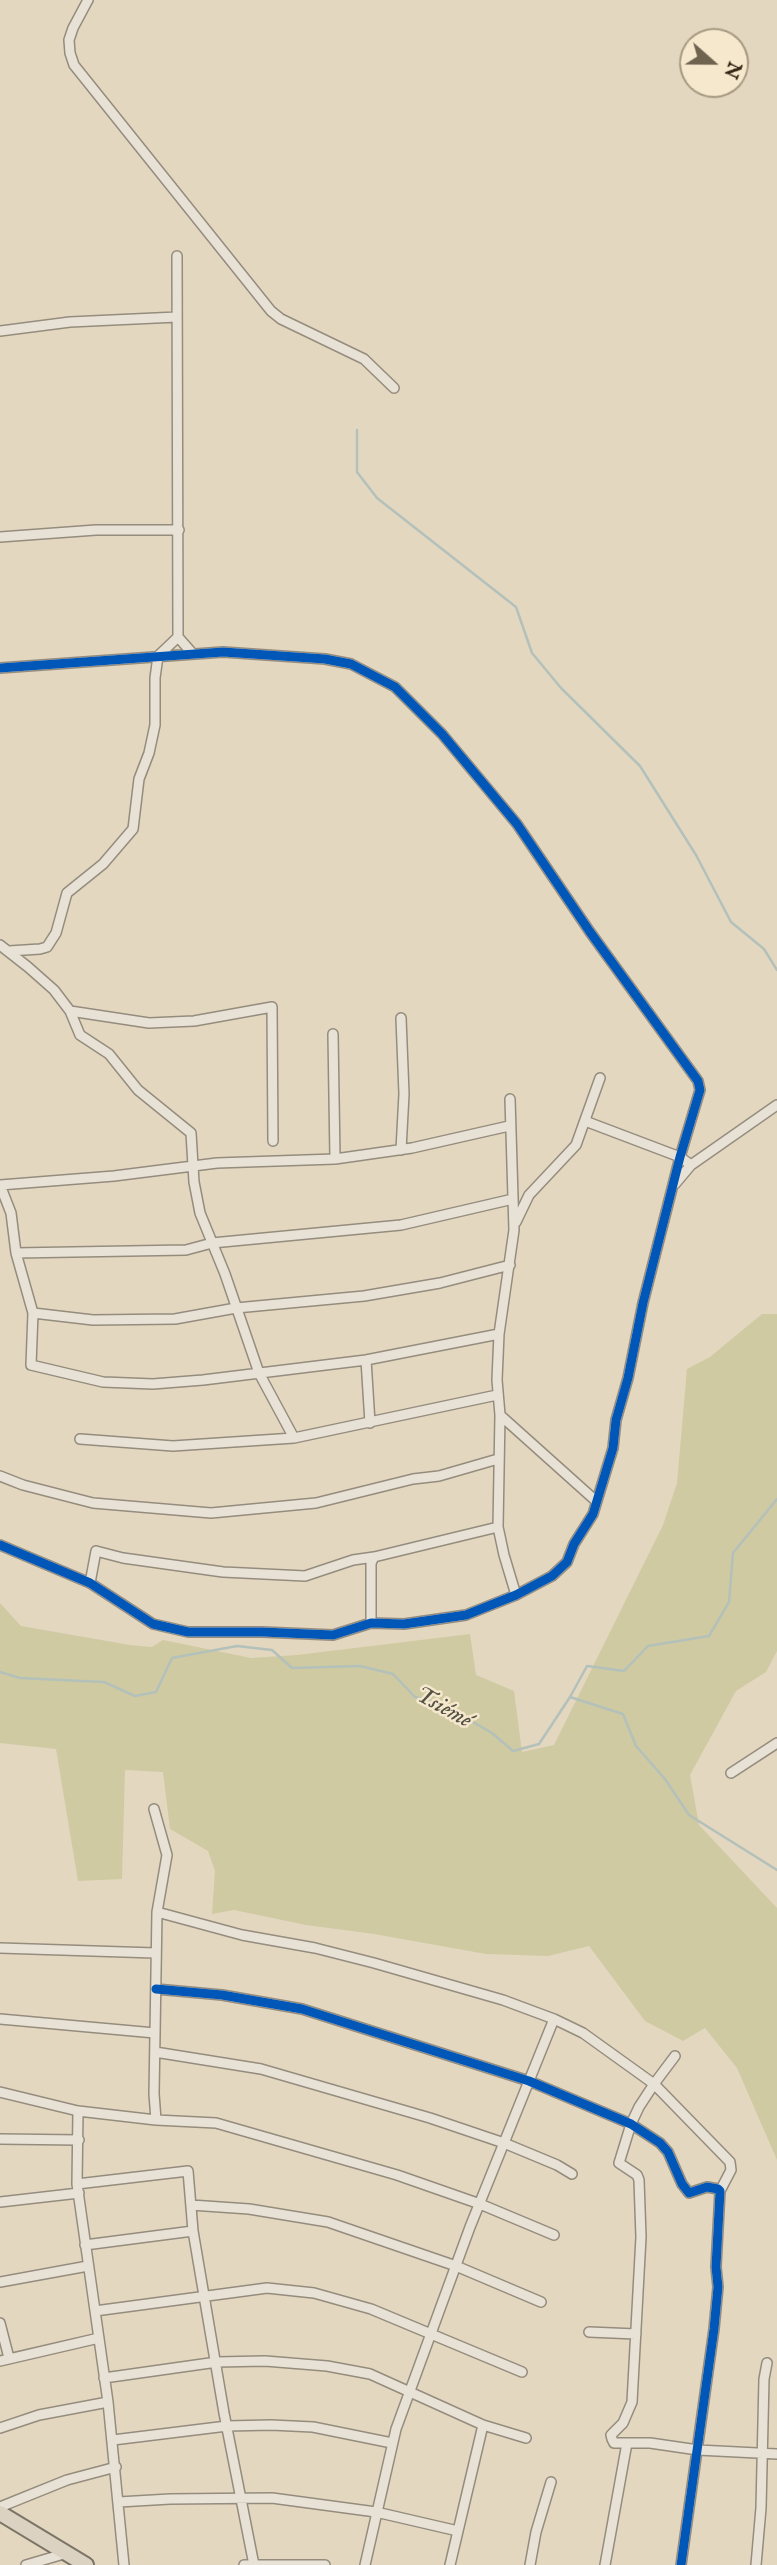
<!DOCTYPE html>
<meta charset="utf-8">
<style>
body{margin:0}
#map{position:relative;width:777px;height:2565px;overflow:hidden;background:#e3d7c0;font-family:"IM FELL English",serif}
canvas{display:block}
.north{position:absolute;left:679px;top:28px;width:70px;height:70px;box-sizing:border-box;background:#f6e8cd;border:2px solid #a79a83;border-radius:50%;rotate:111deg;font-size:19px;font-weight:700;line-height:28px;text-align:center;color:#312513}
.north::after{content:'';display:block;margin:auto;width:24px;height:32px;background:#6f6350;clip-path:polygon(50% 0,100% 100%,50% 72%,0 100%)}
</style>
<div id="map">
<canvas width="777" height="2565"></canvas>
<div class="north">N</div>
</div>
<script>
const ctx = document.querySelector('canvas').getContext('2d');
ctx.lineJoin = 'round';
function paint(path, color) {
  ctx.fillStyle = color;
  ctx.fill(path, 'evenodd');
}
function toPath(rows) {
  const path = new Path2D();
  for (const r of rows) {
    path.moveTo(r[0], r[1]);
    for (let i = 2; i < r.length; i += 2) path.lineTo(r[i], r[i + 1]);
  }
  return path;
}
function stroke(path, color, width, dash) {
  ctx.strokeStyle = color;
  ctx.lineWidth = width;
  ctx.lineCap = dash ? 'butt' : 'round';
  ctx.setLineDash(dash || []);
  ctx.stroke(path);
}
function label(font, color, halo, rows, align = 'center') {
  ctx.font = font + ' "IM FELL English",serif';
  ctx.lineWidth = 5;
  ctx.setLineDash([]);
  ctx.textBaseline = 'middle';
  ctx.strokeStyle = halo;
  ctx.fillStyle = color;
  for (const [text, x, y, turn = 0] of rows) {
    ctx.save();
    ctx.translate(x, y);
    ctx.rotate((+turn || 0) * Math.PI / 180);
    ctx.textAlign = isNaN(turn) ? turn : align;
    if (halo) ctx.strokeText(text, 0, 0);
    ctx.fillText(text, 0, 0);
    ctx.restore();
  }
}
paint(toPath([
 [762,1314,777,1314,777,1651,766,1672,736,1691,690,1775,699,1825,777,1908,777,2160,737,2068,705,2028,683,2041,645,2021,589,1946,548,1956,486,1954,374,1934,306,1925,234,1910,212,1914,215,1871,208,1851,170,1829,163,1772,125,1770,122,1879,78,1881,56,1749,0,1743,0,1603,21,1626,130,1645,152,1647,163,1640,251,1658,297,1655,470,1634,476,1675,514,1691,522,1752,554,1745,663,1525,677,1483,687,1369,710,1357]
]), '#cfcaa2');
stroke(toPath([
 [357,430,357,472,377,498,516,607,532,653,561,688,640,766,696,855,731,922,764,949,777,970],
 [0,1672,20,1678,104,1682,135,1696,156,1692,172,1658,237,1646,272,1650,292,1668,360,1666,393,1674,415,1697,447,1707,492,1733,513,1751,539,1744,570,1697,623,1714,636,1746,665,1779,689,1815,777,1870],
 [570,1697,587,1666,624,1671,648,1646,709,1636,729,1602,733,1553,777,1499]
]), '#b3c1ba', 2.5);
const minor = toPath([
 [88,0,73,28,69,40,70,53,74,65,271,311,281,319,364,359,394,388],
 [177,256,178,637,193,654],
 [0,331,70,322,177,317],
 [0,537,96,530,179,530],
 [0,668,223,652,325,659,351,664,395,687,442,734,517,824,590,932,698,1081,700,1090,680,1157,643,1303,628,1378,616,1420,613,1448,593,1514,574,1544,567,1562,552,1576,516,1595,466,1615,404,1624,371,1623,333,1635,262,1632,188,1632,153,1624,90,1583,0,1545],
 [0,945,28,967,54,990,70,1011,80,1035,109,1054,138,1090,191,1133,194,1182,200,1213,225,1274,259,1373,294,1438],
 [9,951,40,949,47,947,56,933,67,893,103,864,133,829,139,779,149,753,155,725,155,678,158,656,178,637],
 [70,1011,149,1023,194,1021,272,1007,273,1141],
 [401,1018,404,1094,401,1150],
 [333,1034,335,1159],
 [510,1099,514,1230,499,1334,497,1380,500,1415,498,1527,504,1555,516,1595],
 [585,1121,680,1157,691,1165],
 [675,1184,691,1165,777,1105],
 [0,1185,11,1213,16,1253,33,1313,31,1365,103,1382,153,1384,203,1380,366,1360,499,1334],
 [0,1185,114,1176,217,1163,335,1159,412,1148,509,1126],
 [516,1222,529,1195,576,1145,600,1078],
 [16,1253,186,1250,212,1243,401,1225,513,1199],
 [33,1313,93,1320,175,1319,236,1308,364,1296,440,1283,510,1265],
 [366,1360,370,1423],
 [500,1415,596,1501],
 [80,1439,173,1446,294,1438,497,1395],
 [0,1476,23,1485,93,1503,211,1513,316,1503,413,1479,439,1476,498,1459],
 [90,1583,96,1551,123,1558,223,1572,305,1576,353,1560,374,1557],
 [371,1623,371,1563,374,1557,498,1527],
 [731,1773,777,1743],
 [154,1809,167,1855,157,1912,154,2094,156,2120],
 [157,1912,242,1935,315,1948,374,1963,503,2000,554,2019,583,2033,654,2084,730,2162,731,2170,720,2191],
 [0,1948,155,1953],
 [156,1989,222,1995,302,2009,529,2081,631,2124,660,2143,668,2152,682,2184,689,2193,707,2187,718,2189,720,2191,716,2267,718,2287,714,2329,681,2565],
 [0,2019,155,2033],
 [155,2052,261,2069,430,2118,504,2143,557,2165,572,2174],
 [675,2056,654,2084,639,2107,631,2124,619,2163,637,2175,639,2180,641,2237,632,2402,623,2423,611,2435,612,2439,614,2443,650,2443,698,2450,777,2454],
 [0,2092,78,2111,156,2120,216,2123,397,2175,480,2204,554,2235],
 [78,2111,77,2184,108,2402,124,2565],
 [0,2139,79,2140],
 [77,2184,188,2171,193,2231,224,2413,254,2565],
 [0,2202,79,2193],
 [191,2205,249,2209,328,2222,456,2266,541,2302],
 [85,2245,193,2231],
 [0,2282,88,2266],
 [95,2311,267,2288,314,2293,371,2309,522,2372],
 [0,2323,9,2358],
 [589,2332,636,2334],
 [0,2361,99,2338],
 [104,2378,217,2362,265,2361,327,2366,370,2374,483,2425,526,2438],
 [0,2428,39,2415,108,2402],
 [113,2440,227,2426,271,2425,313,2427,392,2443],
 [119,2502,170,2499,272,2498,376,2512,458,2531],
 [0,2507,67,2480,116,2467],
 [26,2565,67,2553],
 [244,2565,325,2565],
 [365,2565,396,2429,470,2227,554,2019],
 [450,2565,483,2425],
 [530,2565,536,2532,551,2482],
 [605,2565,627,2443],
 [756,2565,761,2508,764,2379,767,2363]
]);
const primary = toPath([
 [0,2513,86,2565]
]);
stroke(minor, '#958c7d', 12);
stroke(primary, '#7c7466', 18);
stroke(minor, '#e8e2d6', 9);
stroke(primary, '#dbd2c1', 14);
stroke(toPath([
 [0,668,223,652,325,659,351,664,395,687,442,734,517,824,590,932,698,1081,700,1090,680,1157,643,1303,628,1378,616,1420,613,1448,593,1514,574,1544,567,1562,552,1576,516,1595,466,1615,404,1624,371,1623,333,1635,262,1632,188,1632,153,1624,90,1583,0,1545],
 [156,1989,222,1995,302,2009,529,2081,631,2124,660,2143,668,2152,682,2184,689,2193,707,2187,718,2189,720,2191,716,2267,718,2287,714,2329,681,2565]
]), '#0057b8', 9);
label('italic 23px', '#525144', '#f6e8cd', [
 ["Tsiémé",443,1709,29]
]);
</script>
